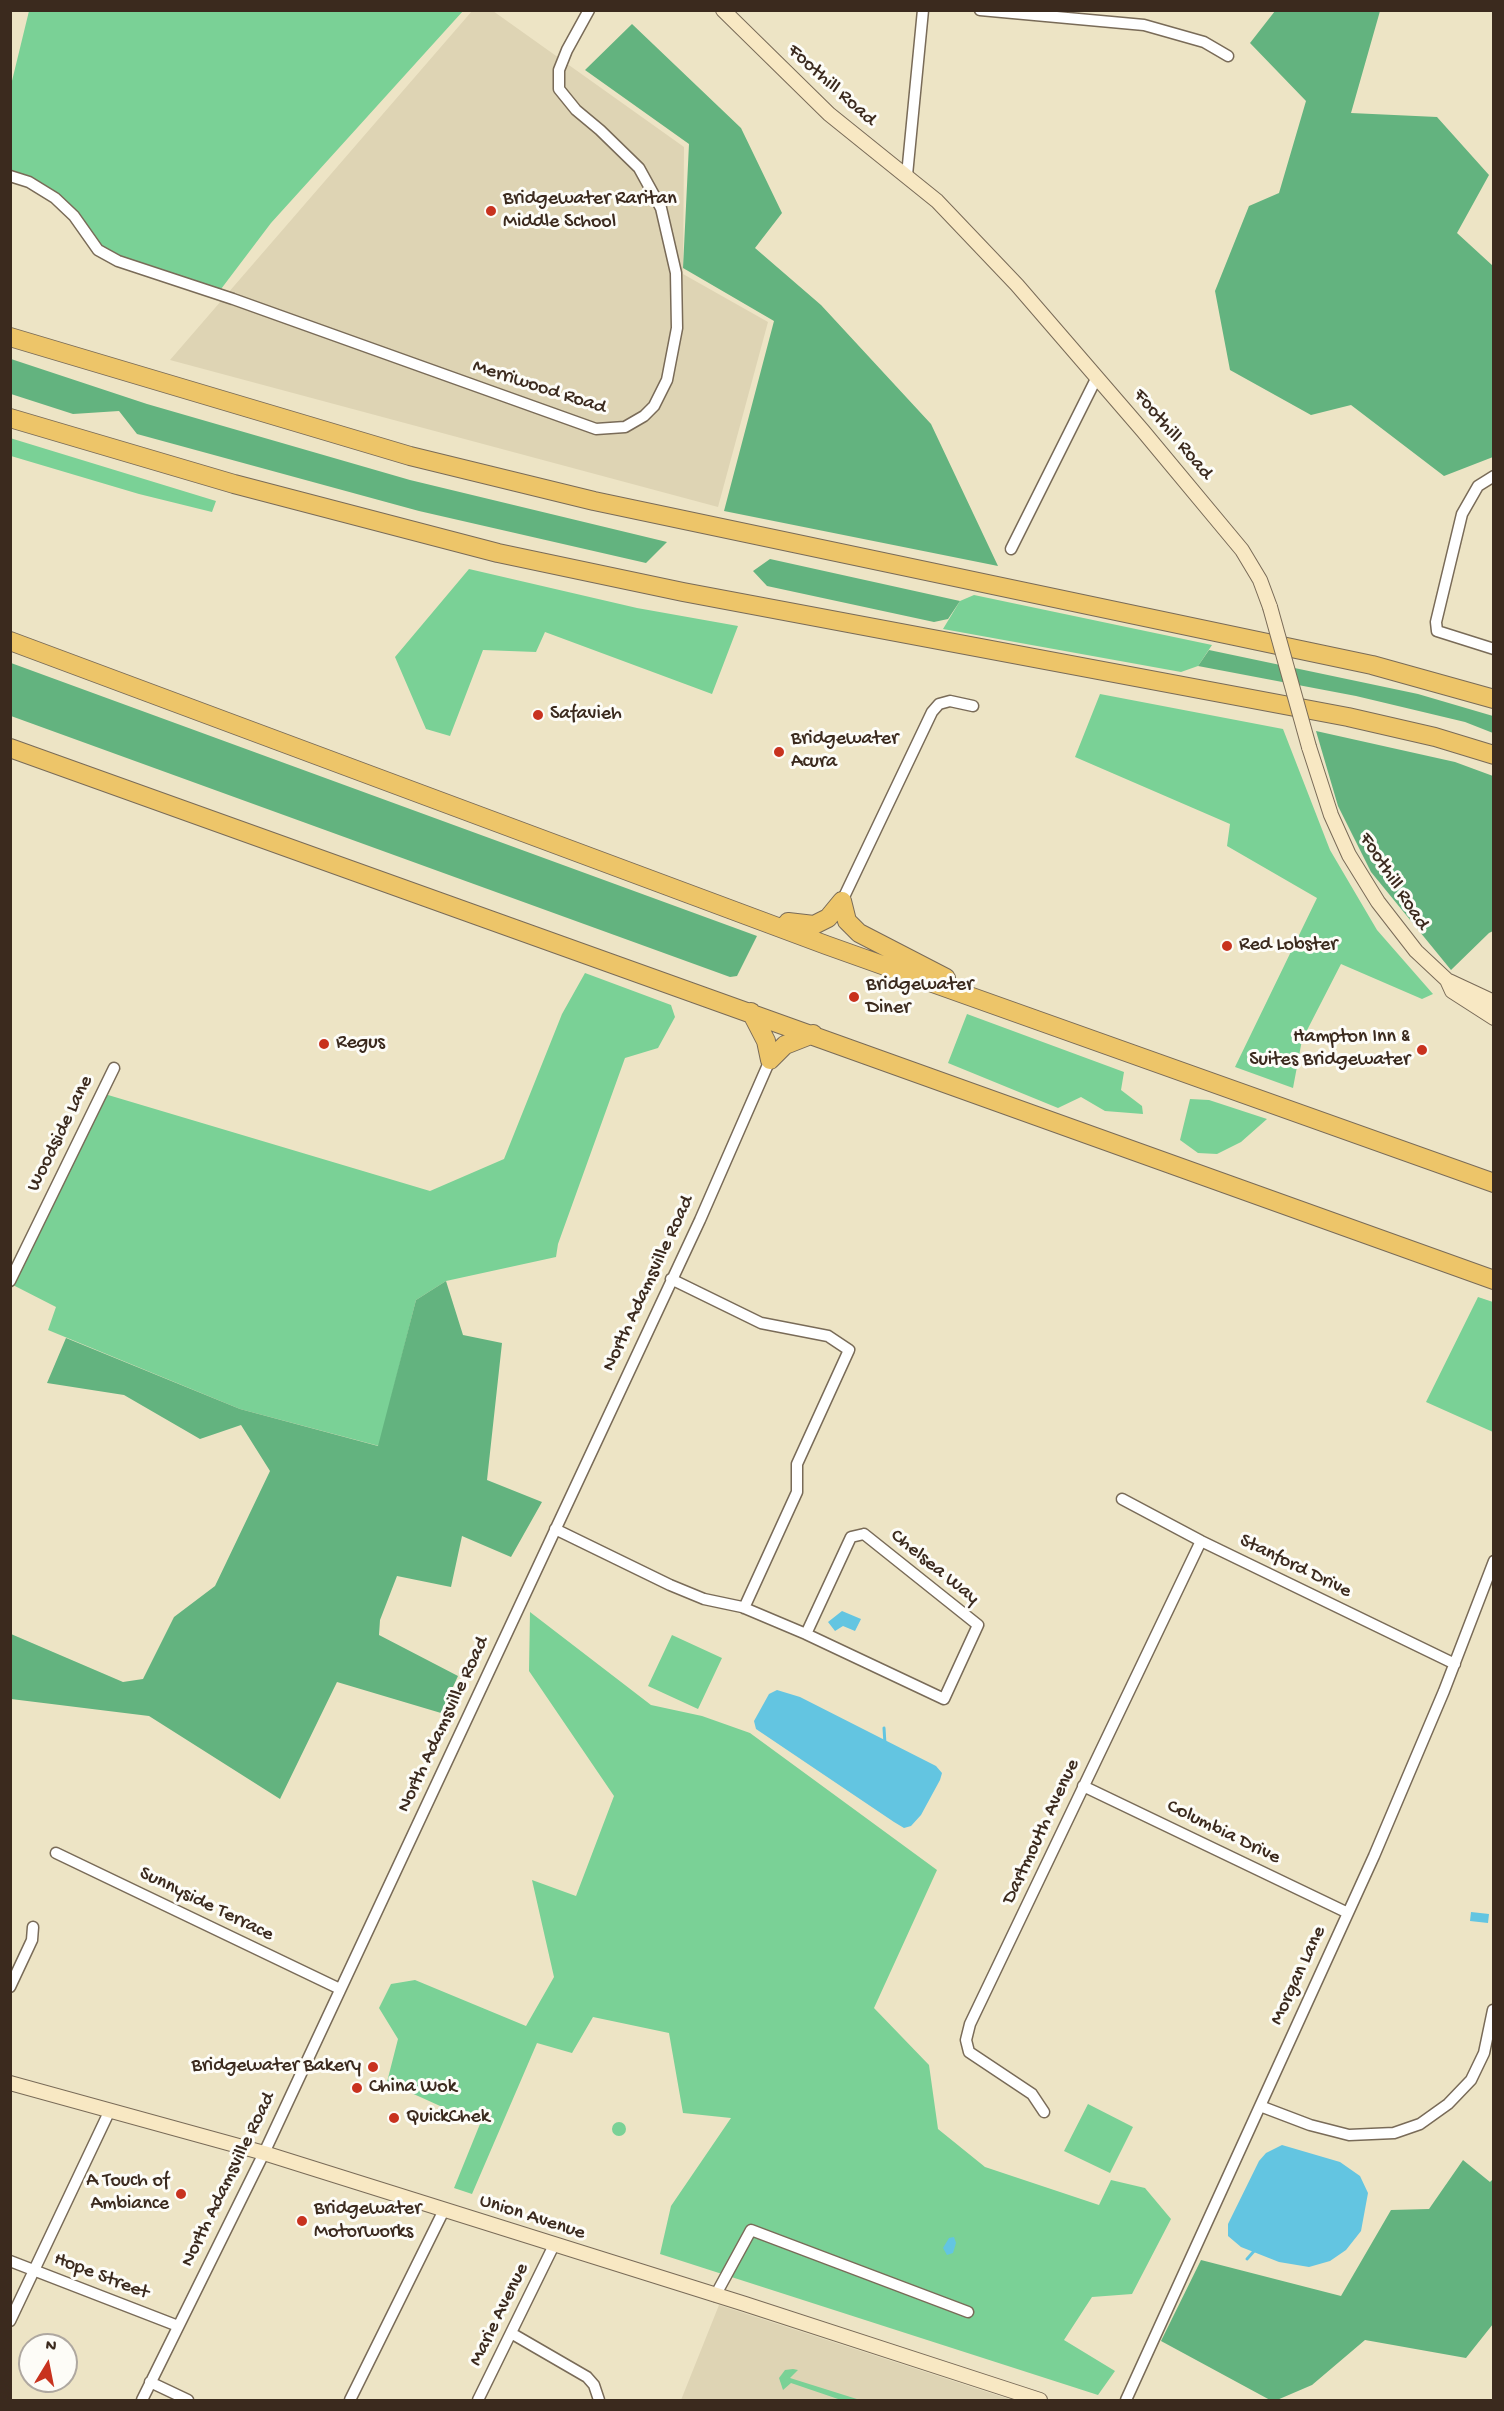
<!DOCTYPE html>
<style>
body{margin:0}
#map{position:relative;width:1504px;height:2411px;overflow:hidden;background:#ede4c5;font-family:"Gochi Hand",sans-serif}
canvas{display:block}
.frame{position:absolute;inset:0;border:12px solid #3b2a1e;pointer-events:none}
.north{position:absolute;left:18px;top:2333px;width:60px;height:60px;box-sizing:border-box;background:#fdfcf7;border:2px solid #afa8a0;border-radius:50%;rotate:10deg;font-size:16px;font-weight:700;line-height:24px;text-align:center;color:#3b2a1e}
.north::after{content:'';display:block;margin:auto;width:21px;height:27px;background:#c8321e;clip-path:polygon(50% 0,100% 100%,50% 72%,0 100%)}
</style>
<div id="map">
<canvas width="1504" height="2411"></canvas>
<div class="frame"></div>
<div class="north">N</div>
</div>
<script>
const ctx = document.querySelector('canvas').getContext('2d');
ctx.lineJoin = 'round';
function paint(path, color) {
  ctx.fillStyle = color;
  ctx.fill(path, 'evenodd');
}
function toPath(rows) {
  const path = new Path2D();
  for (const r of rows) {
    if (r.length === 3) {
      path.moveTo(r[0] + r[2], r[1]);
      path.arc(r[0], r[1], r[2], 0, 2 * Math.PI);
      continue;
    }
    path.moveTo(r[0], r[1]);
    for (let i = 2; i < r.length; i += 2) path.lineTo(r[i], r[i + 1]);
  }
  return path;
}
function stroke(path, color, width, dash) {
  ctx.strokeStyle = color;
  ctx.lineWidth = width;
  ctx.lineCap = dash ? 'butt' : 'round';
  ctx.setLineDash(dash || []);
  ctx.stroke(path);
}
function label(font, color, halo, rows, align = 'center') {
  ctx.font = font + ' "Gochi Hand",sans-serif';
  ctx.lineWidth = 6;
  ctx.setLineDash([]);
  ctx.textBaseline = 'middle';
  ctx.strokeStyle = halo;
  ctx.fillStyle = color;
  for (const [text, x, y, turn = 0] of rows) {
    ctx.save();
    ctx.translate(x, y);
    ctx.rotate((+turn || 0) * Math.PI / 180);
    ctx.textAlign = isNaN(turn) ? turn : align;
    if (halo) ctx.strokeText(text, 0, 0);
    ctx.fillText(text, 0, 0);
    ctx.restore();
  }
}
paint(toPath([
 [472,11,493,11,684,147,683,274,768,322,718,507,170,360],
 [719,2305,1012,2400,681,2400]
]), '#ded4b4');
paint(toPath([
 [29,11,463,11,271,223,215,297,105,256,44,188,11,176,11,85],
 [10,438,216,501,212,512,139,494,11,456],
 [469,569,637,608,738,626,712,694,545,632,536,652,483,650,450,736,426,729,395,657],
 [974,595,1212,645,1198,666,1181,672,943,629,960,601],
 [1100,694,1283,729,1330,850,1377,930,1433,994,1422,999,1341,964,1302,1040,1293,1088,1235,1067,1317,898,1227,846,1230,824,1075,757],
 [585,973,671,1005,675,1017,658,1048,625,1058,558,1244,556,1257,446,1281,416,1300,379,1446,240,1409,48,1330,56,1307,11,1284,98,1092,430,1191,504,1159,562,1014],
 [967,1014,1124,1072,1121,1090,1142,1106,1143,1114,1105,1111,1081,1097,1058,1108,948,1063],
 [1190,1099,1209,1100,1267,1119,1241,1142,1217,1154,1198,1153,1180,1140],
 [1478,1297,1493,1302,1493,1432,1426,1402],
 [530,1612,651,1705,702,1716,750,1733,937,1870,874,2008,929,2065,938,2129,985,2167,1099,2205,1111,2180,1145,2188,1171,2219,1132,2294,1092,2297,1064,2340,1115,2371,1098,2395,660,2254,671,2206,731,2118,683,2113,669,2033,593,2017,572,2053,537,2043,472,2194,454,2188,480,2124,387,2082,398,2039,379,2008,391,1984,415,1980,526,2026,554,1977,532,1880,576,1896,614,1796,529,1671],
 [672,1635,722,1658,698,1709,648,1686],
 [1088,2104,1133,2127,1110,2173,1064,2151],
 [619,2129,7],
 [793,2369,798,2370,790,2378,860,2400,841,2400,791,2383,783,2390,779,2378,785,2370]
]), '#7ad196');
paint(toPath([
 [1275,11,1380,11,1351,113,1437,117,1489,175,1457,233,1493,266,1493,457,1444,476,1351,405,1311,415,1230,370,1215,291,1249,206,1279,193,1306,101,1250,43],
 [632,24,741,128,782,213,755,248,821,305,931,424,998,566,724,511,774,321,683,268,689,144,585,70],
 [11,359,147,404,410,480,667,542,646,563,419,511,137,434,119,411,73,414,11,394],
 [770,559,960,601,948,619,934,622,767,586,753,571],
 [1209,650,1418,694,1493,716,1493,733,1465,722,1356,696,1198,666],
 [10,663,11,663,757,936,737,976,730,977,11,716],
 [1316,731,1455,762,1493,776,1493,931,1489,933,1451,970,1371,872,1338,806],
 [446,1281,463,1335,502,1343,487,1480,542,1502,511,1557,462,1536,451,1587,397,1576,380,1620,379,1635,458,1676,441,1713,337,1682,280,1799,149,1716,11,1699,11,1634,123,1682,143,1679,174,1617,215,1586,270,1471,241,1425,200,1439,124,1395,47,1383,66,1338,240,1409,378,1446,416,1300],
 [1463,2160,1490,2182,1494,2178,1493,2324,1466,2358,1365,2340,1312,2385,1277,2400,1270,2400,1161,2341,1201,2260,1341,2296,1391,2210,1429,2209]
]), '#63b37f');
paint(toPath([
 [842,1611,861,1619,855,1631,843,1626,835,1631,828,1622],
 [777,1690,800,1697,936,1766,942,1773,940,1780,921,1815,911,1826,904,1828,894,1822,756,1729,754,1721,769,1694],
 [1471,1912,1489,1914,1488,1923,1470,1921],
 [1282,2145,1340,2162,1360,2176,1368,2193,1361,2231,1346,2250,1330,2261,1309,2267,1279,2262,1241,2247,1228,2236,1228,2224,1259,2161,1266,2153],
 [954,2237,956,2243,953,2253,947,2255,943,2248,949,2238]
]), '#63c5e1');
stroke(toPath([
 [884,1728,885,1744],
 [1247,2259,1255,2250]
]), '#63c5e1', 3);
const street = toPath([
 [980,10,1144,25,1204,42,1228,56],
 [907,175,923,10],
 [10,176,29,182,55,198,74,216,98,250,118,261,233,299,596,429,625,427,644,416,654,406,667,380,677,328,676,273,661,208,639,168,600,130,576,110,559,89,559,70,567,50,589,10],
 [1494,476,1478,486,1462,514,1436,622,1437,631,1494,649],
 [1011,549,1097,377],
 [842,901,932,712,939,704,950,701,973,706],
 [671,1279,761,1323,828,1336,849,1350,797,1464,797,1492,744,1608],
 [10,1281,114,1068],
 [1122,1499,1201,1541,1455,1664],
 [555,1529,670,1585,704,1599,742,1607,806,1634],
 [864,1534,978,1625,944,1699,806,1634,851,1537,864,1534],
 [1083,1786,1348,1913],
 [56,1853,340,1989],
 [10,1987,32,1940,33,1927],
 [1260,2106,1310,2125,1349,2135,1394,2133,1420,2124,1448,2104,1471,2080,1484,2053,1493,2010],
 [1044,2112,1032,2094,969,2052,966,2040,970,2024,1201,1541],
 [10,2261,178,2326],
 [715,2296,751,2230,968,2312],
 [10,2321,110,2110],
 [511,2333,587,2377,594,2385,599,2400],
 [150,2382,188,2400],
 [142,2400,264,2153,700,1220,770,1060],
 [350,2400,444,2210],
 [478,2400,554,2245],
 [1126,2400,1374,1856,1444,1691,1494,1561]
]);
const secondary = toPath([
 [723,10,829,114,937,201,1017,285,1143,431,1242,550,1260,580,1270,607],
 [1309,747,1331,815,1349,855,1378,902,1416,951,1447,980,1452,991,1494,1018],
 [1449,981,1494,1002],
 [10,2083,264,2153,745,2304,1040,2400]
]);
const highway = toPath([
 [10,337,410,456,594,501,1372,665,1494,699],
 [10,418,234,484,498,553,683,592,1348,717,1435,737,1494,755],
 [10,641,826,945,1494,1183],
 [10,748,1494,1280],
 [842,901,847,921,859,933,946,978],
 [788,922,814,925,828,918,842,901],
 [751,1012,766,1041,770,1060],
 [770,1060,785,1045,813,1034]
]);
stroke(street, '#796b58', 13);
stroke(secondary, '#796b58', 16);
stroke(highway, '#796b58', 20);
stroke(street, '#fff', 10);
stroke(secondary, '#f8e8c3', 14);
stroke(highway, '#edc569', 18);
const secondaryBridge = toPath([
 [1270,607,1309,747]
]);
stroke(secondaryBridge, '#796b58', 16, []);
stroke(secondaryBridge, '#f8e8c3', 14);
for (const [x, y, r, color] of [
 [491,211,6,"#c8321e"],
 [538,715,6,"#c8321e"],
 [779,752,6,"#c8321e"],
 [1227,946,6,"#c8321e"],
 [854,997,6,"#c8321e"],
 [324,1044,6,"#c8321e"],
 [1422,1050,6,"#c8321e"],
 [373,2067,6,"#c8321e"],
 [357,2088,6,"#c8321e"],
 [394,2118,6,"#c8321e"],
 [181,2194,6,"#c8321e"],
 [302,2221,6,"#c8321e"]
]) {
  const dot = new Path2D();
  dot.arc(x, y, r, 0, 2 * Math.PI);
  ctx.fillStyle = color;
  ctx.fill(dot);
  stroke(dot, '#fdfcf7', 2);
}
label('20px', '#3b2a1e', '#fdfcf7', [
 ["Foothill Road",831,86,42],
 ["Merriwood Road",539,388,18],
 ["Foothill Road",1172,435,50],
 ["Foothill Road",1393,882,57],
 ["Woodside Lane",61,1134,-64],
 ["North Adamsville Road",649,1284,-65],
 ["Stanford Drive",1295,1567,26],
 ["Chelsea Way",934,1568,39],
 ["North Adamsville Road",444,1725,-65],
 ["Dartmouth Avenue",1042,1832,-65],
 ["Columbia Drive",1223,1833,26],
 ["Sunnyside Terrace",206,1905,26],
 ["Morgan Lane",1299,1976,-65],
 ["North Adamsville Road",229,2180,-64],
 ["Union Avenue",532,2218,18],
 ["Hope Street",101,2277,21],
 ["Marie Avenue",500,2315,-64]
]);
label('20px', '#3b2a1e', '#fdfcf7', [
 ["Bridgewater Raritan",503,200],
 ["Middle School",503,223],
 ["Safavieh",550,715],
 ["Bridgewater",791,740],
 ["Acura",791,763],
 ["Red Lobster",1239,946],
 ["Bridgewater",866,986],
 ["Diner",866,1009],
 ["Hampton Inn &",1410,1038,"right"],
 ["Suites Bridgewater",1410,1061,"right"],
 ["Regus",336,1044],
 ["Bridgewater Bakery",361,2067,"right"],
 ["China Wok",369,2088],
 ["QuickChek",406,2118],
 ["A Touch of",169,2182,"right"],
 ["Ambiance",169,2205,"right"],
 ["Bridgewater",314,2210],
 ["Motorworks",314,2233]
], 'left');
</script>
